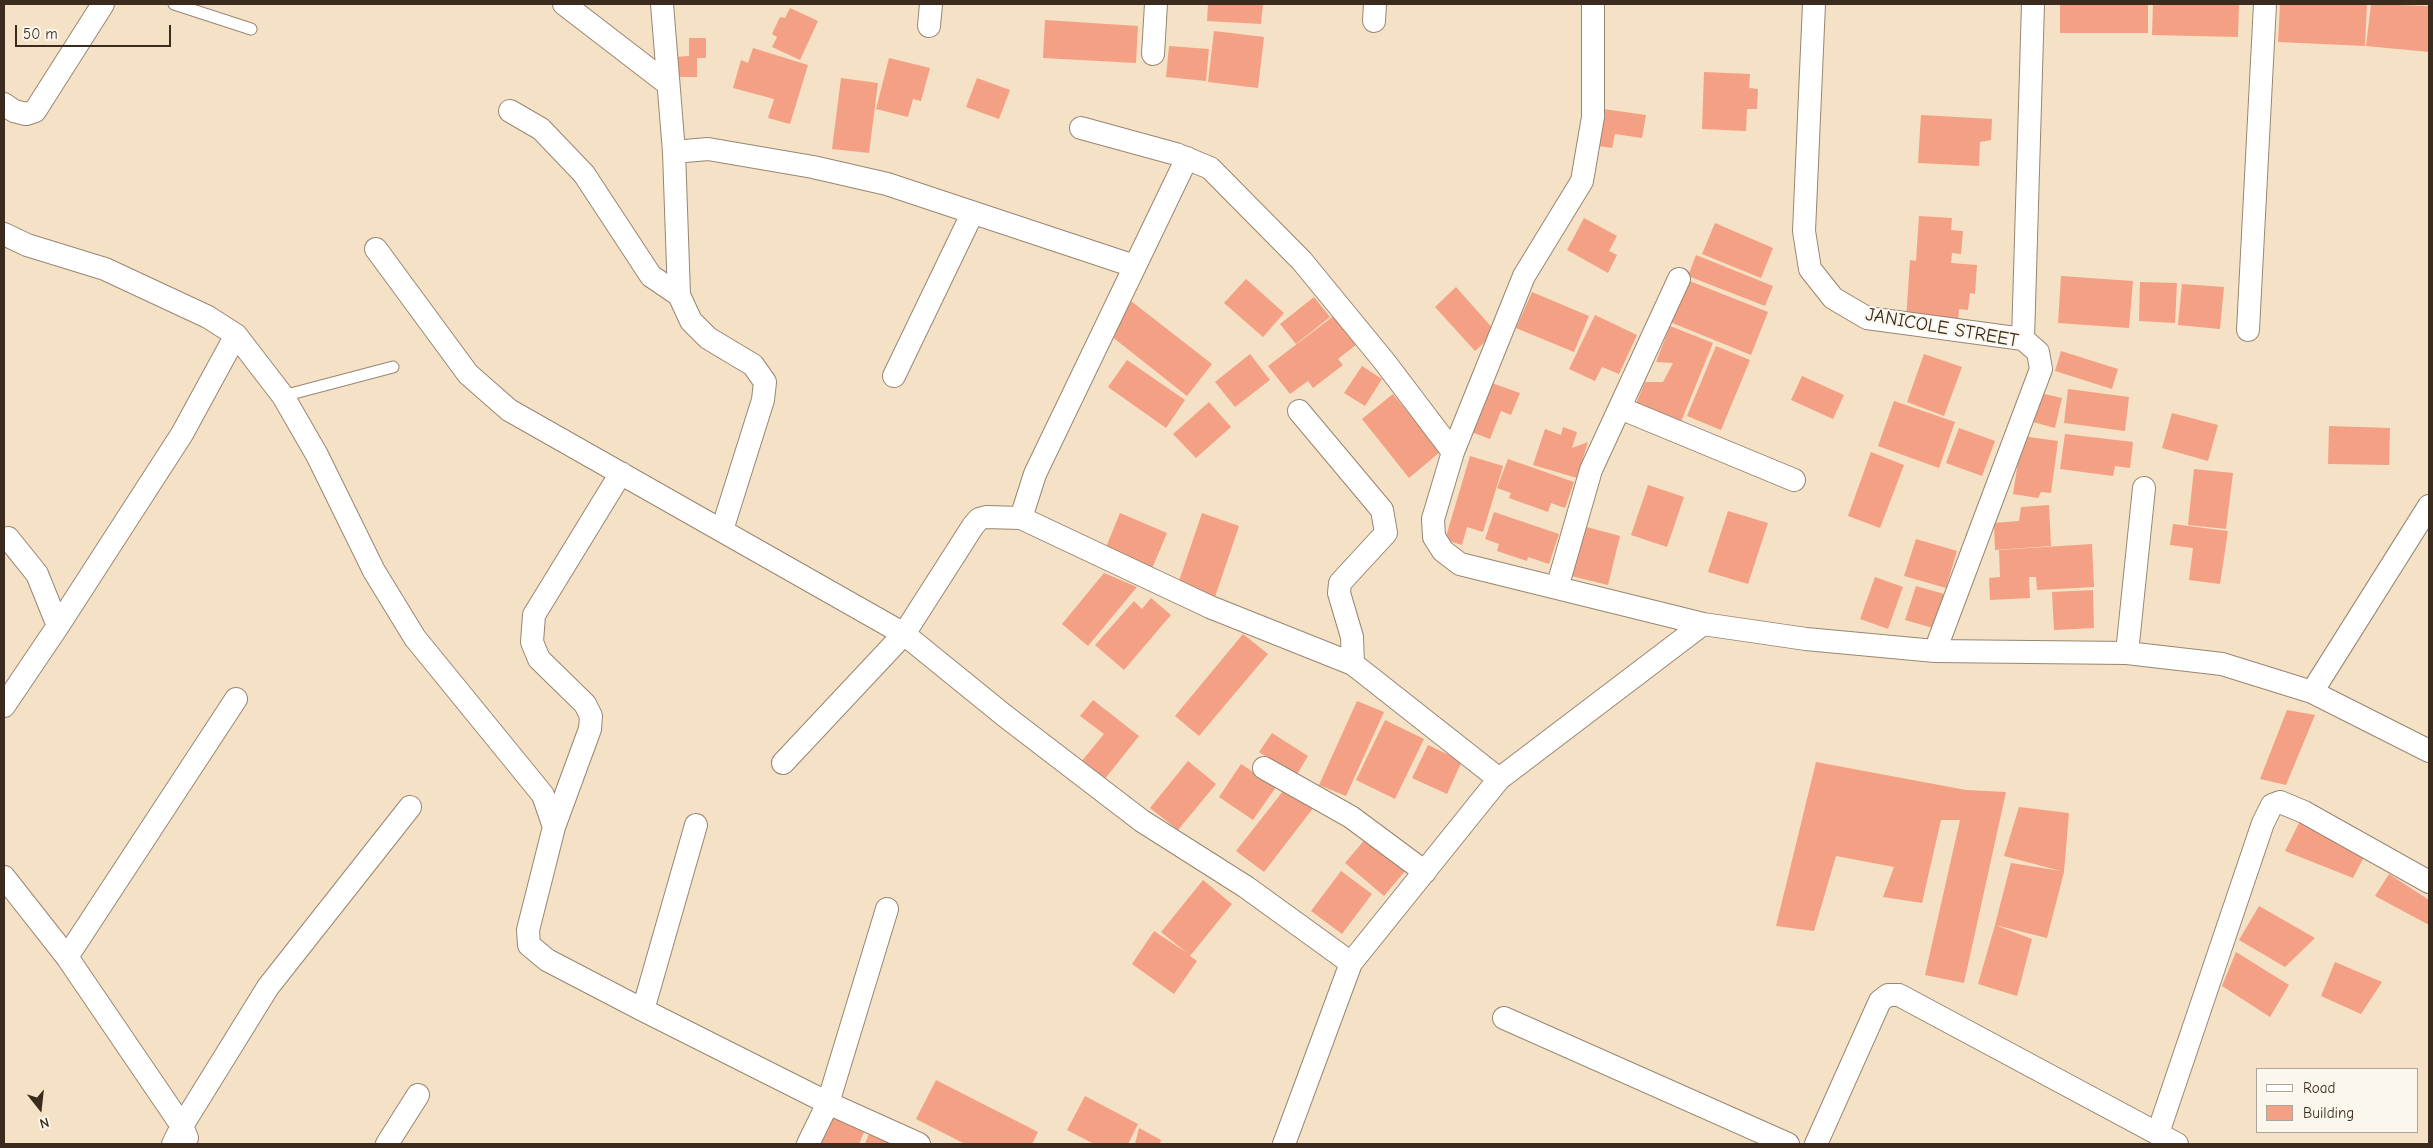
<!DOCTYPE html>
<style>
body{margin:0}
#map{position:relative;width:2433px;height:1148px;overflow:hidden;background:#f5e1c5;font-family:"Comic Neue",sans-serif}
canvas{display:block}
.frame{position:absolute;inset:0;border:5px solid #3b2a1e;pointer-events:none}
.legend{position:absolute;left:2256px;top:1068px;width:162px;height:65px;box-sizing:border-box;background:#fbf7ec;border:1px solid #aea59a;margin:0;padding:6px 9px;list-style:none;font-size:15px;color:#3b2a1e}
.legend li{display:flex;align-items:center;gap:10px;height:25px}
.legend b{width:25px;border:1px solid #aea59a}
.north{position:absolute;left:15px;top:1083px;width:50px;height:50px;-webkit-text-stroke:4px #fbf7ec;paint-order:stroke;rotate:164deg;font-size:14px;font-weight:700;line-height:20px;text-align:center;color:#3b2a1e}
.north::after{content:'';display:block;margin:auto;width:18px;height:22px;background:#3b2a1e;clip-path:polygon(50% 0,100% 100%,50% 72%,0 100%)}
.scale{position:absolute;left:15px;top:25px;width:156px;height:22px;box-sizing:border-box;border:2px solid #3b2a1e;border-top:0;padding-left:6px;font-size:15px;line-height:18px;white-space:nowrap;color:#3b2a1e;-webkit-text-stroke:4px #fbf7ec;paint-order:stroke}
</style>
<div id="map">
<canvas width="2433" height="1148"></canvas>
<div class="frame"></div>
<ul class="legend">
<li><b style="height:6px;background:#fff"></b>Road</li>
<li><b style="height:14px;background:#f4a084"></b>Building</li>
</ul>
<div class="north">N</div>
<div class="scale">50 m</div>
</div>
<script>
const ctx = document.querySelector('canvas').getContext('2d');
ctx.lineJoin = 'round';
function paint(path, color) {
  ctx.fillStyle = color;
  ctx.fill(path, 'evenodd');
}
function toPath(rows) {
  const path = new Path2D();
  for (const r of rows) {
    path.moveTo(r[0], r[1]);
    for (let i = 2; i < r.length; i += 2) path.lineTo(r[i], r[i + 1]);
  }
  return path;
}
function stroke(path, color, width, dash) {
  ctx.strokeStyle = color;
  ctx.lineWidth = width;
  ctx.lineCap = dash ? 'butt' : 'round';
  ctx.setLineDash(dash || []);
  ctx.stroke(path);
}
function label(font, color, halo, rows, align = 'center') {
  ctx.font = font + ' "Comic Neue",sans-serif';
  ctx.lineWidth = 4;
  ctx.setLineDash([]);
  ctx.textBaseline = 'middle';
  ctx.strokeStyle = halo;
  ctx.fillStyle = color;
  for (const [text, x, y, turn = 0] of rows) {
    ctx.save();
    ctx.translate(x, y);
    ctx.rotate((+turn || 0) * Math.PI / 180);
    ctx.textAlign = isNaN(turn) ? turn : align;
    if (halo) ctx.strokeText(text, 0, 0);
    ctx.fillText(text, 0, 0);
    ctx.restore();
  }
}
paint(toPath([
 [1208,4,1263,4,1261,24,1207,21],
 [2060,4,2148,4,2148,33,2060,33],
 [2153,4,2239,4,2238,37,2152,35],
 [2280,4,2367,4,2365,46,2278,42],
 [2371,4,2429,6,2429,52,2366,46],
 [790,8,818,21,800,60,772,47,777,37,772,34,780,17,785,18],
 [1045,20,1138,26,1136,63,1043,58],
 [1214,31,1264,37,1258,88,1208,82],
 [689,38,706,38,706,58,697,58,697,77,676,77,675,57,689,56],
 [1169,46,1209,49,1206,81,1166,77],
 [753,48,808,65,790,124,768,118,774,99,733,88,741,60,748,63],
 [889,58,930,68,921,101,913,99,908,117,876,109],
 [1704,72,1750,74,1749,88,1758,89,1757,109,1747,109,1746,131,1702,129],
 [841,78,878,83,869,153,832,149],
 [977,78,1010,90,999,119,966,107],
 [1603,109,1646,115,1642,138,1615,134,1612,148,1598,146],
 [1921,115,1992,119,1991,140,1980,142,1979,166,1918,163],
 [1919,216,1952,218,1951,230,1963,231,1961,254,1952,253,1951,263,1977,265,1975,294,1970,293,1968,310,1959,309,1958,324,1906,320,1910,260,1916,261],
 [1584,218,1617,236,1609,251,1617,255,1608,273,1567,250],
 [1715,223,1773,248,1761,278,1702,254],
 [1696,255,1773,286,1765,306,1688,276],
 [2061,276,2133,281,2129,328,2058,323],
 [1246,279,1284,313,1263,337,1224,303],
 [1687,280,1768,312,1751,355,1670,322],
 [2140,282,2177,283,2175,323,2139,321],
 [2182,284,2224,287,2220,329,2178,325],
 [1456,287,1496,332,1475,351,1435,307],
 [1532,292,1589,316,1574,352,1516,328],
 [1314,297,1330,317,1296,344,1280,324],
 [1131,301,1212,364,1187,396,1106,332],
 [1335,315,1357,344,1338,359,1343,365,1313,388,1308,381,1290,394,1268,366],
 [1595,315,1637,335,1619,374,1602,367,1595,381,1569,369],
 [1670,326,1713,343,1678,429,1633,411,1645,382,1663,382,1673,363,1656,362],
 [1716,346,1750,360,1721,430,1687,416],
 [2061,351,2118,369,2112,389,2055,371],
 [1250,354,1270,380,1235,407,1215,382],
 [1924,354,1962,367,1944,416,1907,402],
 [1127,360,1185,400,1166,428,1108,387],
 [1362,366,1382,379,1365,406,1344,393],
 [1802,376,1844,395,1833,419,1791,400],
 [1486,381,1520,393,1511,415,1501,411,1490,439,1466,430],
 [2068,389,2129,397,2125,431,2064,423],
 [2040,393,2062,398,2055,428,2033,422],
 [1393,394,1440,452,1409,478,1362,419],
 [1894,401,1955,422,1939,468,1878,446],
 [1209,402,1231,427,1196,458,1173,434],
 [2172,413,2218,425,2208,461,2162,448],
 [2329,426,2390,428,2389,465,2328,464],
 [1563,427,1577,432,1572,448,1588,442,1577,478,1533,465,1545,429,1561,435],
 [1959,428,1995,441,1982,476,1946,463],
 [2065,434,2133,442,2130,468,2115,466,2113,476,2060,469],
 [2022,436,2058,441,2051,493,2041,492,2038,498,2013,494],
 [1871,452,1904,465,1880,528,1848,516],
 [1470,456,1503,466,1483,532,1467,527,1462,545,1445,540],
 [1508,459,1574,482,1565,508,1551,503,1548,512,1509,498,1511,493,1497,488],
 [2194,469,2233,473,2226,529,2188,525],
 [1648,485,1684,497,1667,547,1631,535],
 [2049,505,2051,546,1995,550,1994,523,2019,521,2021,507],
 [1728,511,1768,523,1748,584,1708,572],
 [1494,512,1559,534,1549,564,1528,557,1527,561,1497,551,1499,544,1485,539],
 [1120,513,1167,533,1151,571,1104,552],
 [1202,513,1239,526,1215,597,1178,584],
 [2173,524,2228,531,2220,584,2189,580,2193,548,2170,545],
 [1583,526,1620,536,1608,585,1571,576],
 [1916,539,1957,551,1946,588,1904,576],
 [2092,544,2094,587,2037,590,2036,577,2029,577,2030,598,1990,600,1989,578,2000,577,1999,550],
 [1104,573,1137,587,1088,646,1062,624],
 [1875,577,1903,587,1888,629,1860,619],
 [1916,586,1944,594,1933,628,1905,620],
 [2093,590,2094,628,2054,630,2052,592],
 [1151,598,1171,615,1124,670,1095,645,1134,601,1142,609],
 [1243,634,1268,654,1199,736,1175,716],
 [1093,700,1139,736,1104,780,1081,762,1104,734,1080,716],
 [1357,701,1384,712,1346,796,1319,785],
 [2287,710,2315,715,2286,785,2260,779],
 [1385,720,1424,739,1395,799,1356,780],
 [1272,733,1308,756,1296,776,1259,752],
 [1428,745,1462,761,1447,794,1412,778],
 [1188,761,1216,784,1178,830,1150,808],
 [1816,762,1966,790,2006,792,1964,983,1925,975,1960,820,1941,820,1922,903,1883,897,1894,867,1836,856,1814,931,1776,926],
 [1241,764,1276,787,1253,820,1219,797],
 [1287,786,1314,807,1264,872,1236,851],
 [2019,807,2069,813,2064,872,2047,938,1995,925,2011,863,2061,871,2004,856],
 [2300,821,2365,855,2353,878,2285,851],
 [1367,837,1406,870,1384,896,1345,863],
 [1341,871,1372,894,1342,934,1311,911],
 [2389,874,2429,900,2429,925,2375,896],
 [1203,880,1232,904,1190,956,1197,961,1174,994,1132,964,1154,931,1187,953,1161,932],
 [2259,906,2315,938,2285,967,2239,940],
 [1995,925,2032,939,2017,996,1978,984],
 [2236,952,2289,985,2270,1017,2222,986],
 [2335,962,2382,982,2361,1014,2321,996],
 [936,1080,1038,1132,1032,1144,965,1144,916,1119],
 [1085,1096,1138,1124,1128,1144,1094,1144,1067,1130],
 [833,1118,864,1132,859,1144,821,1144],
 [1139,1128,1161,1140,1160,1144,1135,1144],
 [869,1134,895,1144,865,1144]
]), '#f4a084');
const lane = toPath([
 [174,4,251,29],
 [283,396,393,367]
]);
const street = toPath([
 [564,4,668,84],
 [662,4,674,152,679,295,691,321,708,338,753,365,765,382,763,400,722,530],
 [1593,4,1593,117,1582,181,1524,276,1453,452,1433,519,1434,537,1443,551,1460,564,1703,624,1806,639,1935,651,2127,653,2222,664,2312,692,2429,751],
 [1814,4,1804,231,1810,269,1833,298,1867,318,2023,339,2038,352,2041,369,1935,651],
 [1374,21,1375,4],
 [929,26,931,4],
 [1153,54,1156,4],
 [4,104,14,111,26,114,35,111,103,4],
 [510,111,541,129,584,174,651,276,679,295],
 [1081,128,1176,154,1210,168,1302,261,1384,361,1453,452],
 [674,152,708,149,813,167,887,184,1134,266],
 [4,234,27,245,105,269,208,317,236,335,283,396,317,455,374,571,415,638,543,795,554,827],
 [376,249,468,374,509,410,904,634,1005,716,1142,821,1246,887,1351,963],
 [2248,330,2265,4],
 [2023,339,2033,4],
 [894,376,972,214],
 [1620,408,1794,480],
 [1299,411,1382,510,1386,533,1340,583,1339,593,1352,637,1353,664],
 [621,473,534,615,532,642,539,659,585,704,591,716,590,729,554,827,528,930,529,945,547,960,643,1010,828,1103,919,1144],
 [1021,518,1035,474,1187,158],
 [8,538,37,574,58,626],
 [1557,588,1591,470,1679,279],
 [2127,653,2144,488],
 [2312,692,2429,506],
 [4,706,58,626,182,434,236,335],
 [783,763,904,634,973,526,979,519,986,517,1021,518,1210,607,1353,664,1499,779],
 [1264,768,1351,817,1425,872],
 [4,877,67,957,182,1126,187,1138],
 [67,957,236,699],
 [643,1010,696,825],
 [1504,1018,1788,1144],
 [2158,1133,2263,823,2272,805,2280,802,2304,812,2429,882],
 [173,1144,182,1126,268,987,410,807],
 [387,1144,418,1095],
 [808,1144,828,1103,887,909],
 [1284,1144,1351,963,1499,779,1703,624],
 [1816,1144,1880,1001,1888,995,1899,995,2177,1144]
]);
stroke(lane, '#988672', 13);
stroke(street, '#988672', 24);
stroke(lane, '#fff', 11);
stroke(street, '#fff', 22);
label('19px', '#3b2a1e', '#fbf7ec', [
 ["JANICOLE STREET",1942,328,10]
]);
</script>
